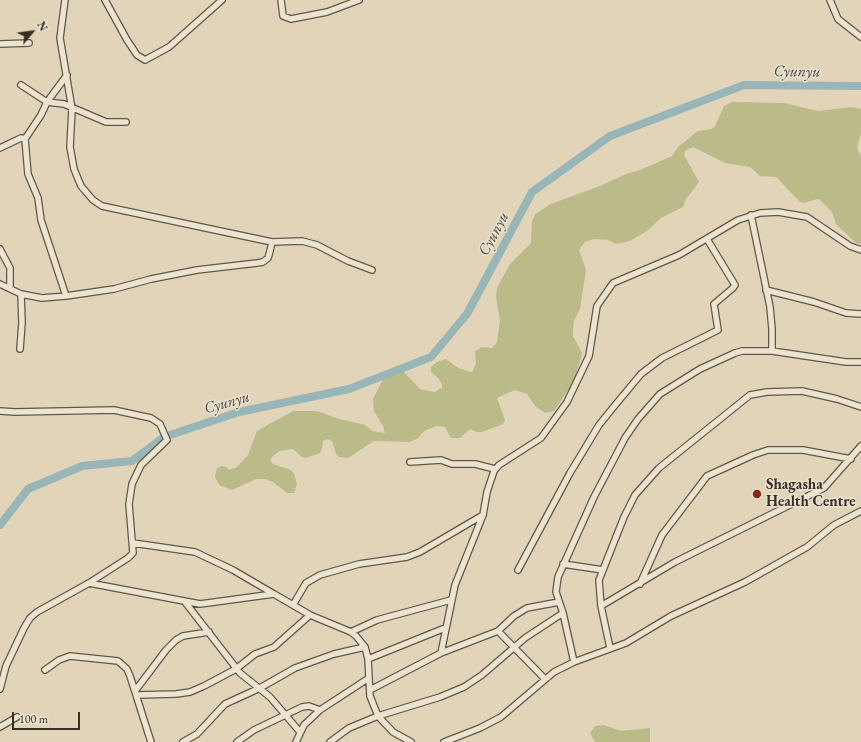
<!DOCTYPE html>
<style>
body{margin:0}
#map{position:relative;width:861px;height:742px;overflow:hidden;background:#e2d4b8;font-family:"EB Garamond",serif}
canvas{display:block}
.north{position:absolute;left:12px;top:12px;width:40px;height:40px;-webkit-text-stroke:3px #ece3d1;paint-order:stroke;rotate:61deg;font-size:11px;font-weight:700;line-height:16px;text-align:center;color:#362d24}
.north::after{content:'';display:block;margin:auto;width:14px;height:18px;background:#362d24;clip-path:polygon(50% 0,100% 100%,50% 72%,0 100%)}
.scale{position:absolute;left:12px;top:712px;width:68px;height:18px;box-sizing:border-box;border:2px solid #362d24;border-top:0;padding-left:5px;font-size:12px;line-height:14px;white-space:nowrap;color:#362d24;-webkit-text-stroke:3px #ece3d1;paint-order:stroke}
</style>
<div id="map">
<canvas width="861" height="742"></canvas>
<div class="north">N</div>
<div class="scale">100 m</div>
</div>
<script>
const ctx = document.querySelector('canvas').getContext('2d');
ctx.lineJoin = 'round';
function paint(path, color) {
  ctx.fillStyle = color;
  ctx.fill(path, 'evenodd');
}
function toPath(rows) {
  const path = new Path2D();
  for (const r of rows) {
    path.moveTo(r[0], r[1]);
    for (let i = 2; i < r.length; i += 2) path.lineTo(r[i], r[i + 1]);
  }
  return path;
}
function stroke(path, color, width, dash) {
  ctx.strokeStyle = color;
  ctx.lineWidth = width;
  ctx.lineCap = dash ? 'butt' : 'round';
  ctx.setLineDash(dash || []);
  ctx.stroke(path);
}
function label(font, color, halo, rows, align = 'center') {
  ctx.font = font + ' "EB Garamond",serif';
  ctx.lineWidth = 3;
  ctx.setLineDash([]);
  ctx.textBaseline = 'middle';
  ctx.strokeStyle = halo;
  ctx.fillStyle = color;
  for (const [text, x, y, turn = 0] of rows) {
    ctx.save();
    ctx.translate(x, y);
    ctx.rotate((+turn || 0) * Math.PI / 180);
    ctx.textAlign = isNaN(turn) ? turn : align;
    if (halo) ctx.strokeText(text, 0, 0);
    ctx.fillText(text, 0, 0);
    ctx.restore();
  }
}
paint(toPath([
 [732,102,784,103,818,111,852,107,861,109,861,133,857,148,861,155,861,244,856,243,836,224,832,212,820,200,817,199,805,203,800,202,776,177,760,176,750,167,725,163,693,147,685,151,684,155,699,182,686,199,683,207,661,218,647,231,630,241,616,244,608,240,594,239,585,242,579,250,586,270,580,309,574,321,573,331,573,336,582,353,575,380,554,411,545,413,535,406,527,394,515,390,497,398,505,420,503,424,482,432,477,432,470,429,460,438,451,438,445,427,437,426,424,431,418,438,410,442,374,441,348,458,339,457,336,454,332,441,328,439,323,441,322,449,320,453,306,458,302,457,293,449,279,451,272,457,270,461,273,464,291,470,294,474,297,484,294,493,287,493,273,482,265,479,256,479,232,490,219,485,215,477,217,468,222,466,226,467,229,470,237,467,248,455,257,431,293,411,317,411,336,418,365,425,373,431,385,433,383,426,374,411,373,399,383,379,392,368,397,366,401,369,420,389,434,392,442,388,442,384,438,378,431,372,431,367,437,362,446,359,458,368,472,372,476,364,475,351,482,347,492,348,497,342,500,320,496,297,497,288,510,264,531,243,532,222,535,214,551,204,600,186,626,174,640,170,672,156,678,147,698,131,711,129,715,126,724,106],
 [604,725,621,731,650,728,650,742,595,742,590,733,595,726]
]), '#bbbb8a');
stroke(toPath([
 [170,435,239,412,349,389,431,357,467,314,532,192,610,136,744,85,861,86],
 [0,525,28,489,82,466,132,461,163,438]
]), '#98b6b8', 8);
const minor = toPath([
 [105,0,127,40,137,55,145,60,169,47,222,0],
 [281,0,283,16,291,19,327,12,359,0],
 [830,0,838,19,861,37],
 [0,44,29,43],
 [21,85,47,102,64,104,106,122,126,122],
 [25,139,28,174,38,198,41,220,66,296],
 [0,148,21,138,25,139,41,115,47,102,67,75],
 [751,215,770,307,772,329,772,351],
 [272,242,302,241,317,245,348,261,372,270],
 [0,249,10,268,10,288],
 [0,284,21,294,42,298,66,296,114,289,151,279,197,270,257,263,263,262,268,258,270,251,272,242,102,206,93,200,81,186,74,169,70,147,72,109,60,38,65,0],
 [766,290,814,302,846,313,861,314],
 [20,349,22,323,21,294],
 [0,411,15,412,114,410,151,418,160,424,167,440,141,465,132,484,129,504,133,553,128,558,89,583,37,612,30,618,24,628,6,666,0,689],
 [410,462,441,460,452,464,475,464,495,469],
 [133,543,195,552,233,570,274,594],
 [563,564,603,570],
 [518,570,570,473,599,425,616,404,641,374,662,358,718,330,714,304,733,288,735,285,707,239],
 [89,583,200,604,274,594,310,615,351,632,356,636,365,647,368,659,370,696,378,716,393,732,411,742],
 [640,584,662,535,707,476,753,455,768,450,803,450,851,459],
 [185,602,240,673,270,697,300,732],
 [293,605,306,583,320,575,359,564,407,557,420,552,483,515],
 [601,606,675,562,824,488,861,446],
 [498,631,545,679],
 [351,632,377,620,451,600],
 [610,648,601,606,599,580,624,517,635,495,659,468,750,395,767,392,802,391,837,399,861,407],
 [441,653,455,585,483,515,487,492,494,471,499,465,541,438,567,402,589,356,597,306,613,283,679,255,738,220,760,213,778,212,807,217,850,246,861,250],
 [368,659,445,628],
 [574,662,563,613,556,592,558,577,594,497,625,438,638,419,660,394,700,369,735,353,742,351,772,351,846,362,861,362],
 [45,670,59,660,70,656,118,661,127,669,130,676,151,742],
 [370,690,441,653,498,631,514,616,527,608,559,602],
 [135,691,166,650,176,640,183,636,209,632],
 [137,695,176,694,190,692,204,686,236,669,255,654,274,647,310,615],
 [0,727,17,717],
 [183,742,197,734,225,704,260,688,295,668,334,654,365,647],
 [237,742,254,730,302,707,309,706,320,710],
 [296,742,304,725,320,710,369,678],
 [330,742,349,728,378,716,440,697,464,687,482,675,525,638,563,613],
 [444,742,480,728,501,717,554,672,574,662,626,643,671,616,745,582,807,547,834,525,861,511]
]);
stroke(minor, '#615749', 8);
stroke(minor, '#ece3d1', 5.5);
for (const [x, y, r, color] of [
 [757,494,5,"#8f2418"]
]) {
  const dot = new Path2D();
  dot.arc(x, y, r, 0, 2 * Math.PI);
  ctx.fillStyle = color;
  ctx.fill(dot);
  stroke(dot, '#ece3d1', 1.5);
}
label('bold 15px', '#362d24', '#ece3d1', [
 ["Shagasha",766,485],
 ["Health Centre",766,502]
], 'left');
label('italic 16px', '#4a4842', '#ece3d1', [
 ["Cyunyu",797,72,1],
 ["Cyunyu",494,234,-62],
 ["Cyunyu",227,403,-16]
]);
</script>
